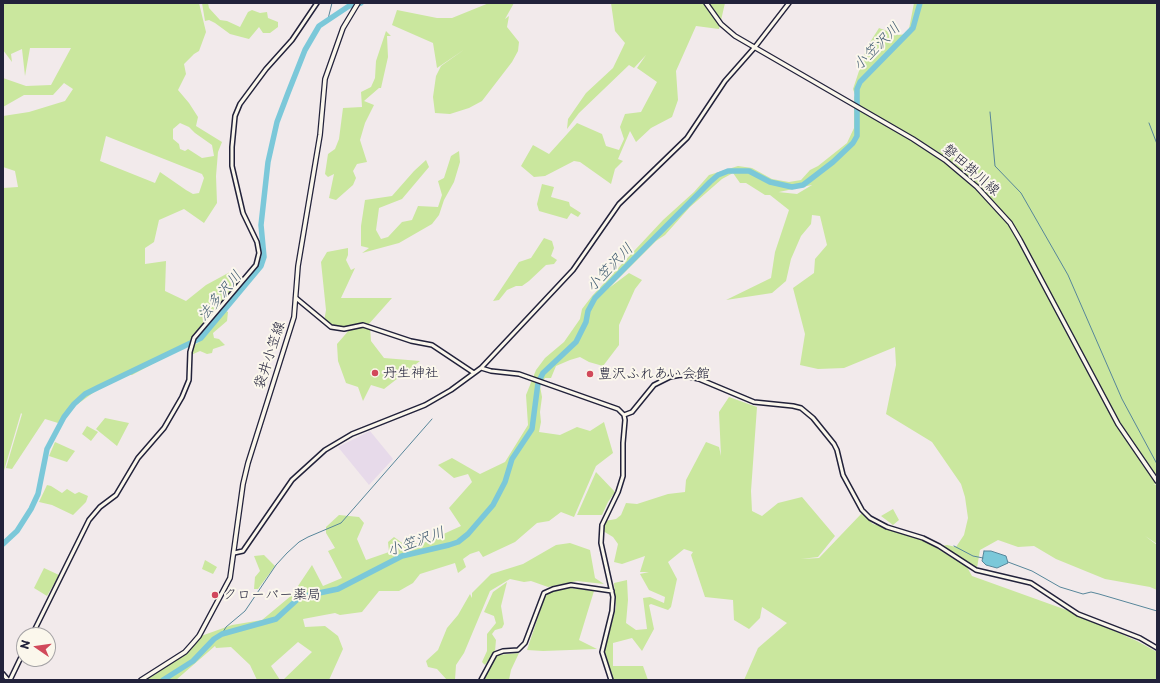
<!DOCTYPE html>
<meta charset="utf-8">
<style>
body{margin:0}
#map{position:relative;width:1160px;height:683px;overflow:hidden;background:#f2eaeb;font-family:"Playpen Sans",sans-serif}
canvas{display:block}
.frame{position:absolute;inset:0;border:4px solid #22223b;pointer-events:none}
.north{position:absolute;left:16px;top:627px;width:40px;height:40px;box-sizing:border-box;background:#fbf7ec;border:1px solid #a4a2a5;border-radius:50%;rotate:283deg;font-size:11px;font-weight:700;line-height:16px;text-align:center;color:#22223b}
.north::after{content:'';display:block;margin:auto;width:14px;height:18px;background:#d1495b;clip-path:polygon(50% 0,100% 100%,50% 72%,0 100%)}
</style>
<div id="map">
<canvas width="1160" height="683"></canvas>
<div class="frame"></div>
<div class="north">N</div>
</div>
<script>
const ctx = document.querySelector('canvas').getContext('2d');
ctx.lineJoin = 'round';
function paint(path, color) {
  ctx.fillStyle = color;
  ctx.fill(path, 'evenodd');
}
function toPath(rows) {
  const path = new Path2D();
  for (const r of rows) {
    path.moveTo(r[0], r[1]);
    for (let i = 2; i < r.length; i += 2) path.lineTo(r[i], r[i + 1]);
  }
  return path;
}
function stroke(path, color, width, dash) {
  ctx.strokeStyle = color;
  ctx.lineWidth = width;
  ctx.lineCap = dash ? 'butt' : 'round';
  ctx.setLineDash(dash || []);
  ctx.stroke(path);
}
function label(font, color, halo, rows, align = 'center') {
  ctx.font = font + ' "Playpen Sans","Klee One",sans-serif';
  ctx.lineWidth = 4;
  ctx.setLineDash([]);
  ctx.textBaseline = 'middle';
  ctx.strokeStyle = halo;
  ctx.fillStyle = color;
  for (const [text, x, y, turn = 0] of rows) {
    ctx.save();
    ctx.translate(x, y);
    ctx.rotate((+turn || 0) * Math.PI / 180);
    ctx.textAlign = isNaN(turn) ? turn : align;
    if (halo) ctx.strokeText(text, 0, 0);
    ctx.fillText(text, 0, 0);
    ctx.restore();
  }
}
paint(toPath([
 [370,431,393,459,369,485,338,447]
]), '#e7daea');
paint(toPath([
 [3,3,199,3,206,32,199,51,194,54,184,64,186,74,178,90,189,103,198,117,196,126,222,142,218,152,216,176,217,203,204,223,184,209,159,220,154,242,145,248,145,264,166,261,165,291,186,301,206,285,230,272,230,281,240,282,193,335,188,345,132,375,128,375,97,390,75,406,72,406,58,423,45,419,12,469,6,468,22,414,21,413,3,474,3,188,18,187,15,171,3,167,3,116,29,112,65,101,73,89,64,83,53,95,24,95,3,107,3,78,26,86,51,85,71,48,30,48,25,76,22,49,11,54,12,62,3,50],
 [180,123,189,127,195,133,212,145,214,156,202,158,188,149,185,151,180,149,179,144,173,139,173,129],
 [106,136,202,174,204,178,199,193,193,194,186,190,160,172,155,183,100,161],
 [202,3,208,3,209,8,220,20,227,21,240,27,248,12,252,10,260,13,267,12,268,18,278,22,278,27,270,33,263,33,259,27,249,39,230,34,215,23,209,20,205,21],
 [489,3,514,3,505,19,509,16,507,27,519,42,518,51,512,62,482,101,469,108,450,114,435,113,433,97,436,76,441,66,465,49,437,68,433,43,392,25,397,10,437,18,452,18],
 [611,3,725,3,719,29,696,26,676,71,678,100,672,117,651,128,636,142,630,131,618,159,623,161,615,169,611,184,580,162,574,161,545,176,534,177,521,166,533,145,549,154,577,123,602,134,606,146,619,150,624,139,620,127,625,114,641,112,657,82,637,68,646,55,634,68,629,65,579,113,567,129,568,119,586,93,613,68,625,43,615,31],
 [914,3,1157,3,1157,484,1153,484,1157,485,1157,544,1145,536,1157,545,1157,590,1150,587,1105,579,1056,559,1034,546,1018,547,998,540,980,550,977,568,941,546,947,545,956,547,964,535,968,518,965,497,961,484,932,442,886,414,896,365,895,347,844,368,818,369,800,365,805,334,793,288,814,273,815,259,827,245,820,216,812,215,811,224,801,236,791,259,786,281,772,293,726,300,771,278,775,252,789,210,770,195,765,195,746,183,740,183,733,173,722,179,690,207,665,235,656,241,609,288,629,273,642,280,635,289,619,325,619,345,603,366,589,362,580,357,570,360,556,366,551,378,545,378,540,386,542,397,540,412,541,422,539,432,560,435,577,427,590,431,604,422,613,453,596,466,574,517,561,512,549,521,537,523,515,542,483,557,479,551,470,554,463,559,466,567,458,573,455,563,420,574,413,583,399,591,379,591,362,612,340,615,335,613,303,619,305,627,325,626,338,636,343,649,329,680,283,680,312,652,298,642,271,666,280,680,257,680,250,665,231,647,216,648,215,646,176,680,143,680,177,660,201,636,232,625,262,620,292,595,312,565,323,586,342,578,328,551,335,548,326,533,326,527,339,515,359,517,364,523,357,539,366,560,389,552,388,542,394,537,405,545,426,542,461,526,449,508,472,482,468,474,454,478,438,465,452,458,480,474,505,462,528,425,526,395,536,370,545,358,564,342,580,319,582,309,592,296,663,220,694,192,709,175,738,166,752,168,772,179,789,182,801,180,810,170,818,166,847,143,854,128,854,95,860,109,853,89,867,47,879,28,898,35,908,34],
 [812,185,797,194,778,192,779,192],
 [386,31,391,36,387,36,388,57,381,88,379,88,364,101,374,105,365,123,360,140,367,162,357,164,353,171,356,178,353,185,336,200,329,198,334,174,328,177,325,174,328,154,335,149,339,139,343,108,362,107,361,92,371,87,375,78,376,61],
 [459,151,460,162,454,182,444,200,439,215,432,224,399,243,362,253,369,248,361,246,361,226,365,200,392,196,414,171,426,160,429,167,402,199,379,208,376,230,381,239,388,237,402,222,412,220,418,206,438,207,442,195,438,181,444,178,451,156],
 [542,184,554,187,551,197,569,202,570,206,581,213,578,217,571,213,567,219,539,211,537,204],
 [544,238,552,241,554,248,551,256,557,260,554,264,546,265,529,281,522,286,516,286,507,290,499,300,493,301,519,262,531,258],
 [348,248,348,255,346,260,351,270,355,268,341,298,392,298,368,325,370,327,371,341,384,358,420,361,384,389,371,385,363,401,358,387,346,383,338,361,337,344,350,329,356,326,339,329,324,322,326,310,321,262,327,252],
 [226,311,228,312,227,321,213,333,214,338,219,339,225,345,213,349,212,353,207,354,200,351,191,355,192,346,198,343,214,321],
 [729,397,757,407,751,491,752,511,762,516,778,503,802,497,835,536,818,557,801,559,819,558,862,513,873,524,912,535,927,542,967,567,972,576,1072,612,1137,641,1157,652,1157,680,744,680,758,648,787,623,762,607,760,618,749,629,734,620,733,600,705,597,691,555,693,552,684,549,668,562,677,579,671,607,668,610,651,604,649,605,654,629,642,651,632,638,613,643,613,666,643,666,648,680,612,680,604,653,616,607,614,583,627,580,628,600,626,623,636,630,647,629,643,598,650,597,664,603,665,597,649,590,640,574,649,572,640,572,645,556,622,564,614,562,618,544,613,537,603,531,605,521,616,519,621,515,626,503,637,504,668,494,685,492,686,480,706,442,719,447,721,456,719,412],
 [105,418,129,423,117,446,96,429],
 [87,426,98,432,91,441,82,434],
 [55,442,75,451,67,462,49,456],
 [596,472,615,492,608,502,602,515,577,515],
 [47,485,51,486,62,493,67,489,75,494,79,492,88,496,86,502,73,515,52,505,39,502],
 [893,509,899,520,893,525,881,516],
 [570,543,590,550,595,578,604,584,577,581,548,587,531,581,524,582,510,579,490,591,464,653,456,665,455,680,447,680,437,669,428,667,426,661,438,650,447,628,458,615,470,594,472,598,472,593,491,574,523,564,556,545],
 [264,555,275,566,258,589,254,589,255,577,260,571,254,556],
 [205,560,217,567,213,574,202,569],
 [44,568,59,575,47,596,34,588],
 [507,582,501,606,504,624,502,628,495,630,492,634,496,640,495,651,485,665,482,662,487,651,487,634,496,623,494,616,484,612,493,592],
 [571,588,594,591,579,640,597,649,543,651,527,650,545,596,552,591],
 [519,653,511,670,509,680,483,680,494,657,497,655]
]), '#cae79e');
const water = toPath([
 [984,551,991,551,1006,556,1008,563,997,568,986,565,982,561,984,551]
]);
paint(water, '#7bc8d9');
stroke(water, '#57869a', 1);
stroke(toPath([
 [328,19,332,3],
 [990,112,995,166,1021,193,1068,275,1122,399,1157,464],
 [1149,123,1157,144],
 [954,546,973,556,983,558],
 [1008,562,1032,571,1060,587,1083,594,1091,592,1099,594,1157,611],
 [222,634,226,627,245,611,276,565,287,553,299,542,308,537,341,523,432,419]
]), '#57869a', 1);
stroke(toPath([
 [3,544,17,531,31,509,38,494,47,449,64,417,74,404,85,394,97,388,201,338,261,266,264,257,261,225,268,162,277,122,288,93,305,50,319,26,349,6,361,3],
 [3,678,4,680],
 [163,680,193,661,214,639,222,634,276,619,300,597,338,589,402,556,449,545,458,542,468,534,493,505,505,482,512,459,532,429,538,383,543,373,576,342,586,322,588,311,595,298,710,182,718,175,728,171,749,171,770,182,792,187,803,185,833,162,853,143,857,136,857,89,860,82,913,28,920,3]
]), '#7bc8d9', 5.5);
const tertiary = toPath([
 [296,298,331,327,344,329,363,325,411,341,432,345,474,373],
 [481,368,491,371,519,374,618,409,624,415,625,420,623,443,623,476,618,492,602,525,601,543,613,597,612,611,602,652,611,680],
 [624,415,632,412,654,385,670,377,681,375,699,379,754,402,793,406,801,408,813,418,834,444,837,450,843,475,862,510,870,518,887,527,923,538,939,546,976,570,1031,583,1078,614,1140,638,1157,648],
 [234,553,243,551,292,480,325,450,352,434,425,405,451,390,481,368,573,270,619,204,687,138,725,81,755,47,789,3],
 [32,635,89,520,100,507,116,495,138,458,164,428,182,397,189,380,190,352,194,338,256,265,259,253,257,242,243,213,232,166,232,147,235,116,240,104,266,69,292,40,317,3],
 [3,674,8,680],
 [10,680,24,651],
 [481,680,495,654,503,651,518,650,525,643,544,593,553,589,571,585,612,591]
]);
const secondary = toPath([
 [706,3,721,24,735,36,913,139,945,160,977,187,1010,223,1020,240,1118,424,1157,481],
 [141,680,185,652,193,643,199,636,230,578,243,484,248,463,294,317,298,266,320,135,325,79,343,28,358,3]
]);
stroke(tertiary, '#22223b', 6);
stroke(secondary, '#22223b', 6);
stroke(tertiary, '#fbf7ec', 3);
stroke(secondary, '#fbf7ec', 3.5);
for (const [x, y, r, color] of [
 [375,373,4,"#d1495b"],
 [590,374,4,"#d1495b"],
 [215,595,4,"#d1495b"]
]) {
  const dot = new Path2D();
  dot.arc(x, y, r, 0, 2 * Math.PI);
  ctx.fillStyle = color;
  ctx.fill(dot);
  stroke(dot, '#fbf7ec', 1.5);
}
label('14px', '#22223b', '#fbf7ec', [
 ["磐田掛川線",971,170,41],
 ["袋井小笠線",270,355,-72]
]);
label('14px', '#22223b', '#fbf7ec', [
 ["丹生神社",383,373],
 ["豊沢ふれあい会館",598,374],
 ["クローバー薬局",223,595]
], 'left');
label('italic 15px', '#415c72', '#fbf7ec', [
 ["小笠沢川",877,47,-45],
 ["小笠沢川",610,268,-46],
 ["法多沢川",220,296,-50],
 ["小笠沢川",416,542,-19]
]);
</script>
